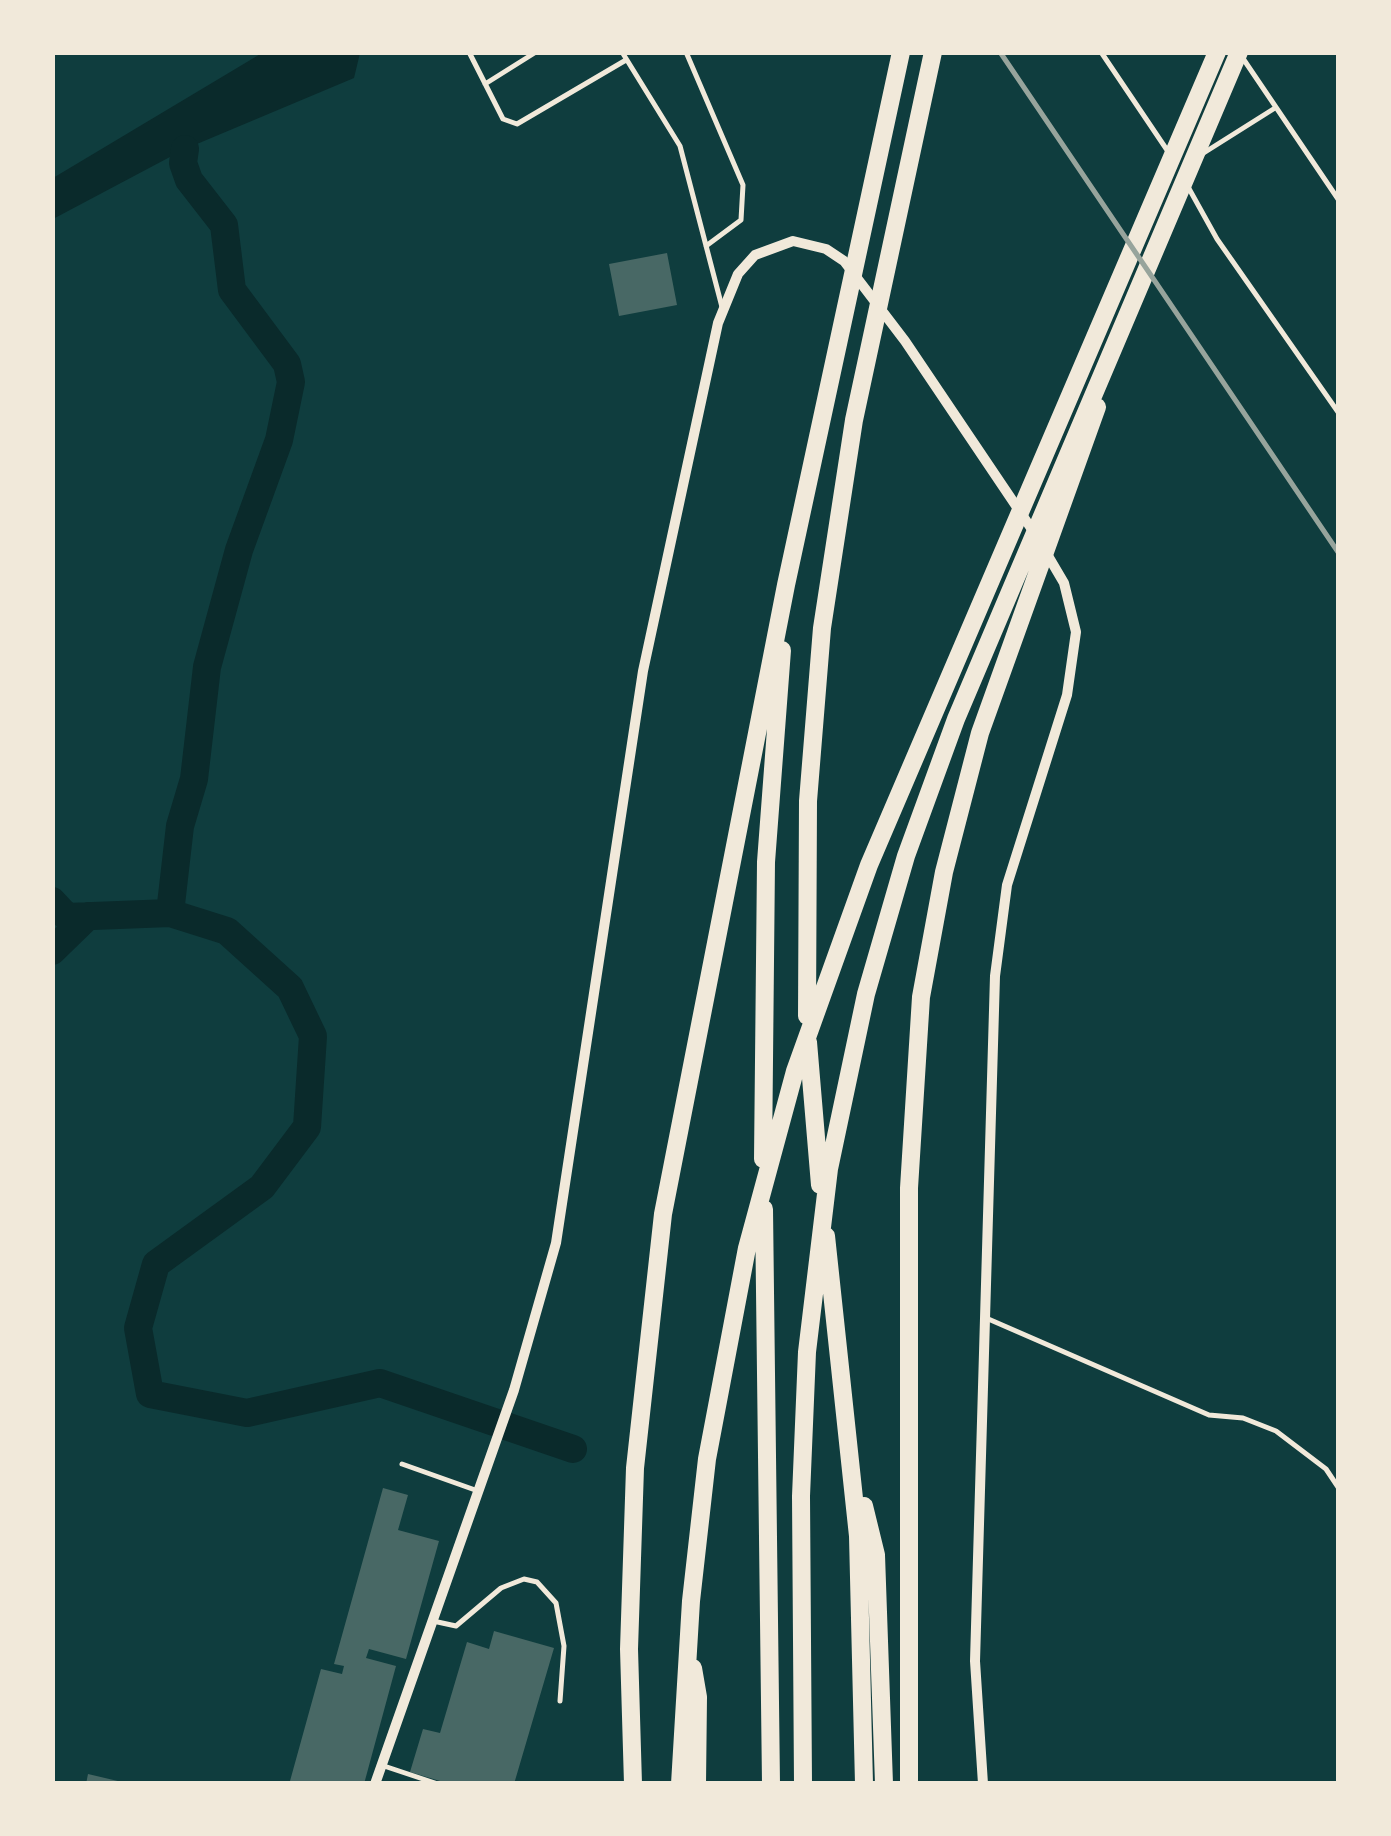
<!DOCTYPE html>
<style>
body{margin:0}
#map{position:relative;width:1391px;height:1836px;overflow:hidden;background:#0f3d3e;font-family:Mulish,sans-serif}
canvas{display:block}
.frame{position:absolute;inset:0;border:55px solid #f1e9da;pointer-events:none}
</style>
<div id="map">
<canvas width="1391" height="1836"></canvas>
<div class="frame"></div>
</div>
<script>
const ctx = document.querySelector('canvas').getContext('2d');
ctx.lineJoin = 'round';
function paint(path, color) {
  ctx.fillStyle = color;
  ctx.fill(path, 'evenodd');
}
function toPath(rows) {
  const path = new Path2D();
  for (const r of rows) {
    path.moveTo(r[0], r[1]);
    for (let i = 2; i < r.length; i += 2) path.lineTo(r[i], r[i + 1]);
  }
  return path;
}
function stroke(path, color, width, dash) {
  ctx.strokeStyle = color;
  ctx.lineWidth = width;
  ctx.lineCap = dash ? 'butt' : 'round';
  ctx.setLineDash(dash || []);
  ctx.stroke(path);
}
paint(toPath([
 [262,53,360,53,354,78,185,149,53,219,53,178]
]), '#0a2a2b');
stroke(toPath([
 [52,901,67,917,170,913,227,931,290,988,313,1036,307,1127,262,1187,156,1264,138,1328,150,1394,247,1413,380,1383,573,1449],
 [170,913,180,826,194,779,207,667,239,550,279,440,291,382,287,364,232,290,224,225,189,180,183,163,185,149],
 [52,951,88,916]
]), '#0a2a2b', 28);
paint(toPath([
 [667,253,677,305,619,316,609,264],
 [383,1488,408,1495,398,1530,439,1541,406,1659,369,1649,366,1658,396,1666,364,1784,290,1781,321,1669,342,1674,344,1666,334,1664],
 [494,1631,554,1648,514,1784,450,1784,410,1772,423,1729,440,1733,467,1642,489,1649],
 [88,1774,122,1782,122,1784,86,1784]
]), '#486865');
stroke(toPath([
 [469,52,503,119,517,124,626,60],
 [622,52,680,146,722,307],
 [686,52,743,185,741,220,706,246],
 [1101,52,1169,153],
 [1242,57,1338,199],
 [485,84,536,52],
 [1202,154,1275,108],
 [1187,185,1217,239,1338,412],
 [986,1318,1209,1415,1243,1418,1276,1431,1326,1469,1338,1487],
 [402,1464,478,1491],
 [433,1621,456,1626,501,1588,524,1579,537,1582,556,1603,564,1646,560,1701],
 [384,1766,438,1784]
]), '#f1e9da', 5);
stroke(toPath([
 [375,1784,514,1390,556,1243,643,671,718,323,738,274,755,255,793,241,826,249,844,261,905,341,1035,534],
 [983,1784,975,1661,995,976,1007,885,1067,695,1076,632,1064,583,1044,549]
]), '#f1e9da', 10);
stroke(toPath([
 [807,1016,808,801,822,628,854,420,933,52],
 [808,1042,820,1185],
 [763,1159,766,862,782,650],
 [764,1209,771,1784],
 [826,1236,858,1536,864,1784],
 [864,1506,876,1555,884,1784],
 [693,1668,698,1697,697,1784],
 [633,1784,629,1649,635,1468,663,1214,786,585,901,52],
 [680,1784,691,1601,707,1459,747,1248,795,1071,869,865,1217,52],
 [803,1784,801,1496,807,1352,829,1169,866,994,906,856,956,719,1239,52],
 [909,1784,909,1188,921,997,944,872,980,733,1097,407]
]), '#f1e9da', 18);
stroke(toPath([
 [1000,52,1338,552]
]), '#97a49c', 5);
</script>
